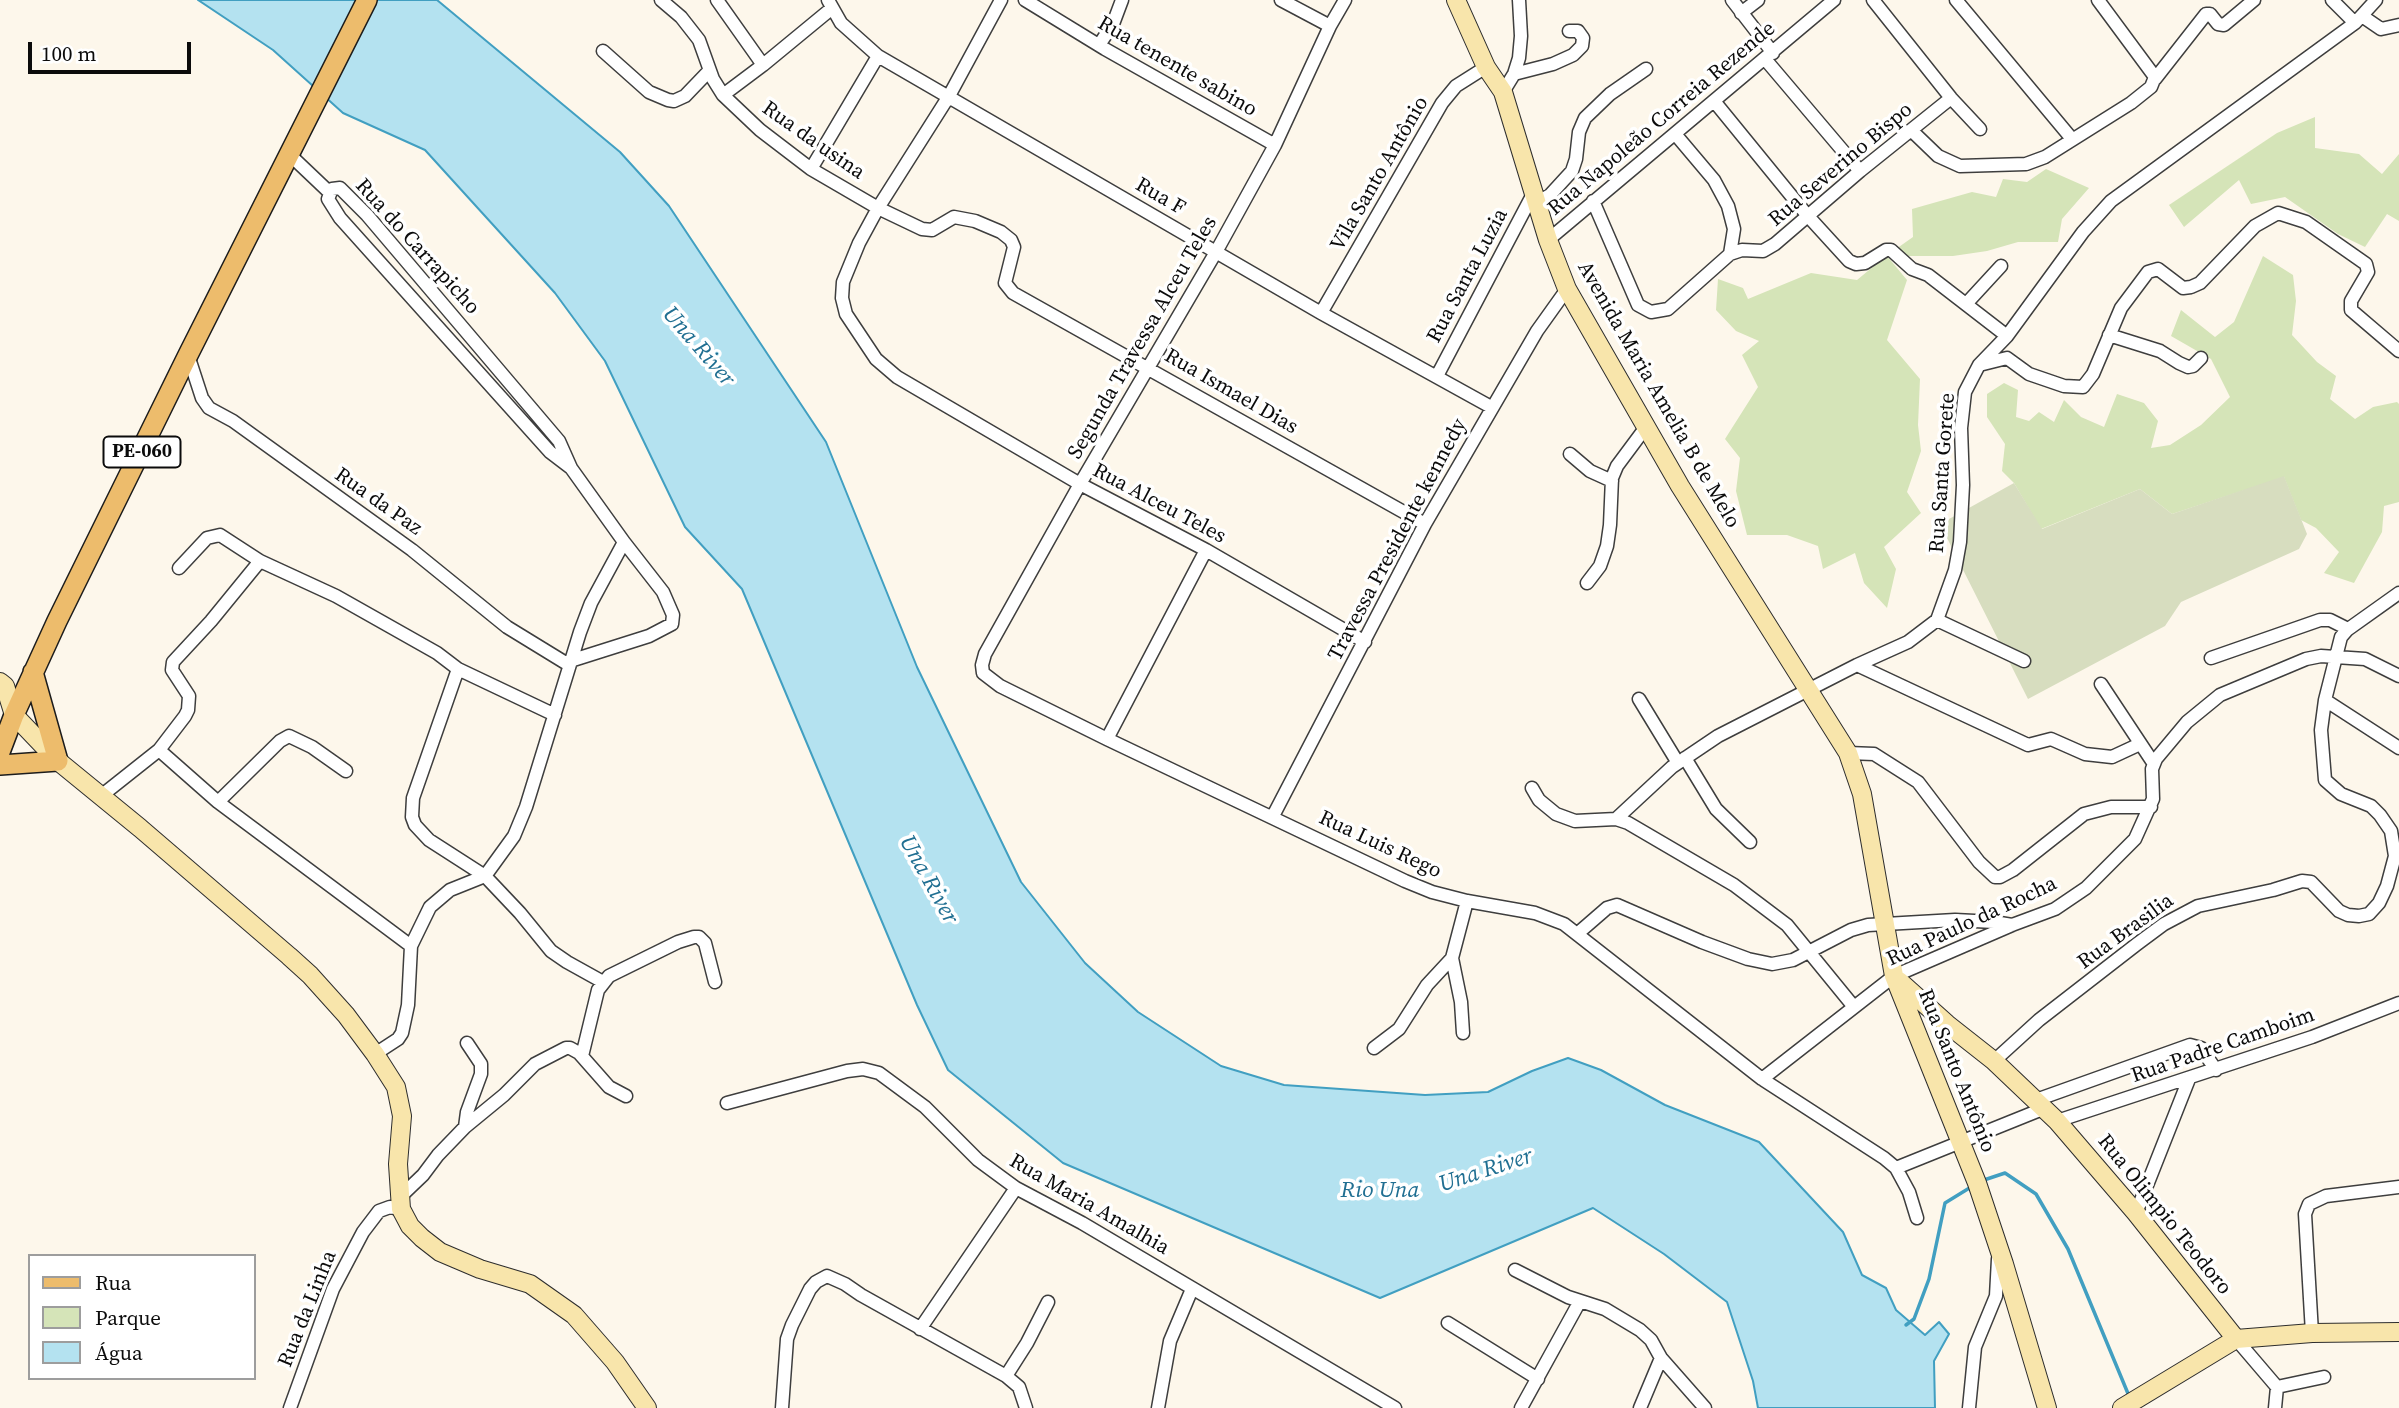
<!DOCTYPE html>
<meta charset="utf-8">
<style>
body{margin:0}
#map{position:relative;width:2399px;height:1408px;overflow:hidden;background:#fdf7eb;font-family:"Source Serif 4",serif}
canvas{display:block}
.legend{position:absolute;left:28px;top:1254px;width:228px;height:126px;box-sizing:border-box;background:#fff;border:2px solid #9d9d9d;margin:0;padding:9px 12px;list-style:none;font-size:21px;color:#0b0b0b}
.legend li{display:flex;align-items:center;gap:14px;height:35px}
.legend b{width:35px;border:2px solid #9d9d9d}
.scale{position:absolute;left:28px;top:42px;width:163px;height:32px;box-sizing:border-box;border:4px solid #0b0b0b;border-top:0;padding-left:9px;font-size:21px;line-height:24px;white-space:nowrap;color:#0b0b0b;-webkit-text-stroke:5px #fff;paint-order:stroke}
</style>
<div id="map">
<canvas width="2399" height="1408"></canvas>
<ul class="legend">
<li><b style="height:9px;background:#edbc6c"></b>Rua</li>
<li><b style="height:19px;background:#d5e4b8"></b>Parque</li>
<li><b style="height:19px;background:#b4e2f0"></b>Água</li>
</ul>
<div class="scale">100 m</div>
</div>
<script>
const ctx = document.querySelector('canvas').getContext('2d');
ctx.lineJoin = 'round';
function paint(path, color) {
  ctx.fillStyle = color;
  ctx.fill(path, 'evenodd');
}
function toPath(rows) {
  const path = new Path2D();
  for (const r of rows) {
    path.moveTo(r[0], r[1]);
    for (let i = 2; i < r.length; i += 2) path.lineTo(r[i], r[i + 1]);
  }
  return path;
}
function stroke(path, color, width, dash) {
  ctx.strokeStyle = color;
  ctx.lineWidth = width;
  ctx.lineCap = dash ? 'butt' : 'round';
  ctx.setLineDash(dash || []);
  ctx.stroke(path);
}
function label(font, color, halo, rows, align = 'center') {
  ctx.font = font + ' "Source Serif 4",serif';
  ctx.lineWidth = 7;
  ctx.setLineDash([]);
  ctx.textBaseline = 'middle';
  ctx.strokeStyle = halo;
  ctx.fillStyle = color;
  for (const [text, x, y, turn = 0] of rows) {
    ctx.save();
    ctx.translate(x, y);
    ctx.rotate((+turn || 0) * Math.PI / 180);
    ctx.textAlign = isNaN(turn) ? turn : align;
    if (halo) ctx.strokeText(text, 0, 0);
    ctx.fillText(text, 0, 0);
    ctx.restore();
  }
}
paint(toPath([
 [2315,117,2315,148,2359,154,2382,174,2399,154,2399,221,2387,214,2365,247,2338,234,2285,197,2251,204,2239,180,2184,227,2169,205,2277,133],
 [2046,169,2089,188,2062,219,2058,242,2018,242,1987,251,1953,256,1887,256,1907,280,1887,340,1920,379,1918,425,1921,451,1907,492,1921,513,1884,547,1896,569,1887,608,1864,583,1855,553,1823,569,1818,546,1787,535,1747,535,1736,491,1740,458,1725,439,1758,387,1742,355,1759,341,1736,331,1716,310,1718,279,1743,288,1748,299,1811,273,1857,280,1886,256,1913,237,1912,209,1972,192,1996,197,2003,179,2027,182],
 [2263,256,2293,275,2296,301,2292,335,2317,362,2336,376,2330,399,2355,419,2373,407,2397,402,2399,404,2399,502,2384,506,2382,532,2354,583,2324,573,2339,552,2316,528,2301,520,2284,477,2172,514,2140,489,2041,529,2014,483,2002,471,2005,444,1987,417,1987,394,2004,383,2018,390,2016,417,2029,421,2039,412,2054,422,2064,400,2081,417,2104,427,2117,394,2144,403,2158,421,2151,448,2170,445,2201,425,2230,397,2211,359,2171,336,2181,310,2215,337,2234,322]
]), '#d5e4b8');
paint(toPath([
 [2284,476,2307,534,2299,549,2181,602,2165,626,2028,699,1940,524,2014,483,2042,529,2140,489,2172,514]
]), '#d7ddbf');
const water = toPath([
 [198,0,437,0,620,152,669,206,826,442,917,667,1021,882,1085,963,1138,1012,1221,1066,1284,1085,1425,1095,1488,1092,1532,1071,1568,1058,1601,1070,1665,1105,1759,1142,1843,1232,1862,1275,1886,1288,1896,1310,1925,1335,1939,1322,1949,1334,1934,1361,1935,1408,1758,1408,1753,1381,1727,1302,1664,1254,1593,1208,1380,1298,1063,1163,948,1070,917,1005,742,589,685,527,605,361,555,293,425,150,343,113,273,50,198,0]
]);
paint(water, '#b4e2f0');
stroke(water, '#419fc1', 2);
stroke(toPath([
 [1981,1181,2005,1173,2036,1194,2068,1249,2129,1396],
 [1906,1325,1914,1319,1929,1279,1945,1203,1971,1187]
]), '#419fc1', 3.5);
const street = toPath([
 [661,0,681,17,699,40,713,79,723,95,760,130,811,169,878,208,922,229,932,230,954,217,975,221,1001,232,1011,240,1014,247,1005,283,1013,293,1425,524],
 [717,0,763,65],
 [828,0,841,23,878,56,1321,313,1491,407],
 [1001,0,949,96,878,208,859,243,843,282,842,298,846,314,876,359,897,377,1080,484,1206,550,1365,642],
 [1025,0,1105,49,1275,145],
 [1281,0,1330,26],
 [1345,0,1330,26,1275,145,1216,252,1080,484,985,654,982,665,983,673,1000,686,1107,739,1405,881,1432,892,1467,901,1535,913,1564,924,1762,1079,1884,1158,1896,1168,1909,1192,1917,1218],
 [1732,0,1773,53],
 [1873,0,1951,98,1980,129],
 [1956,0,2072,139],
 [2332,0,2355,23],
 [1741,13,1758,0],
 [2362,16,2381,29,2399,25],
 [1099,45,1113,24,1122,0],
 [603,51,649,92,668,100,674,101,685,96,709,71],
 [1765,59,1860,171],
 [1514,74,1553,64,1573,55,1582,46,1583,38,1578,31,1569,31],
 [2155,79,2206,14,2210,14,2218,24,2224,25,2254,0],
 [1503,92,1514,74,1519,58,1521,36,1519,0],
 [723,95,763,65,831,9],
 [1714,101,1807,215,1849,261,1856,264,1865,263,1886,250,1891,250,1912,269,1928,275,2007,336],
 [1912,131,1938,156,1960,166,2026,164,2045,157,2131,103,2151,87,2155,77,2098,0],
 [1676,135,1714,180,1728,206,1734,229,1730,254],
 [289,154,329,192],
 [811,169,878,56],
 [1593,201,1638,305,1651,312,1668,309,1730,254,1742,250,1763,251,1775,244,1860,171,1951,98],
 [1536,203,1550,195,1572,171,1576,159,1579,132,1585,118,1610,94,1646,69],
 [1548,240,1834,0],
 [1966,304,2001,266],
 [1321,313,1442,103,1456,86,1486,67],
 [2109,335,2160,351,2179,363,2188,367,2193,366,2201,358],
 [188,355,202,398,209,408,233,421,412,550,507,627,569,665],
 [1983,364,2007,358,2029,374,2064,386,2083,387,2093,374,2121,308,2148,272,2158,269,2183,288,2191,287,2200,283,2255,226,2278,213,2306,222,2366,264,2368,272,2351,301,2351,310,2399,351],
 [1437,376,1533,194],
 [1570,454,1590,471,1612,481],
 [179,568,207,538,220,535,260,561,336,596,437,653,458,669,555,715],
 [1587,583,1600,566,1607,546,1610,525,1612,478,1617,466,1646,427],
 [1937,620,2024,661],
 [2211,658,2320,620,2330,620,2348,629],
 [570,661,649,636,672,624,673,615,663,592,624,542],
 [1857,665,2028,745,2051,739,2085,754,2112,757,2140,744],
 [458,669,413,798,412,817,415,825,429,840,485,876,520,913,551,951,567,962,603,982],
 [2101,684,2154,764],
 [1639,699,1678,763],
 [2325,700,2399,748],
 [1107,739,1206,550],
 [159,750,218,802,411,946],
 [1848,753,1874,754,1918,782,1979,862,1995,877,2000,877,2013,870,2084,814,2111,807,2151,807],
 [1685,758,1716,809,1750,842],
 [1532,788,1539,800,1556,814,1575,821,1616,819,1628,823,1734,885,1787,925,1854,1007],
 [101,796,159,750,185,716,188,710,189,696,172,670,173,662,211,621,260,561],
 [218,802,280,741,289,736,312,747,346,771],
 [1273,816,1425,524,1537,331,1567,289],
 [1616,819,1672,767,1718,736,1857,665,1908,642,1937,620,1955,570,1960,542,1963,485,1961,428,1965,392,1979,365,2007,336,2083,232,2111,201,2355,23,2376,0],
 [1577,934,1607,908,1617,905,1702,942,1748,959,1772,964,1793,960,1851,930,1868,925,1955,920,1994,922,2012,925],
 [1463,1033,1461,1002,1452,958,1467,901],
 [1374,1048,1399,1029,1427,985,1452,958],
 [375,1054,398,1039,402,1033,408,1005,411,946,430,907,450,890,485,876,514,836,526,807,580,632,591,603,624,542,571,468,559,441,367,215,340,188,332,189,328,199,340,218,550,452,571,468],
 [582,1056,598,990,609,976,678,942,694,937,699,937,705,943,715,982],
 [1994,1061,2039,1020,2137,944,2164,924,2198,906,2273,890,2302,881,2311,882,2339,911,2348,915,2359,916,2369,914,2379,903,2387,886,2395,856,2391,831,2380,815,2371,806,2341,794,2325,780,2321,730,2325,700,2341,637,2347,630,2399,593],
 [1762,1079,1894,976,2012,925,2055,909,2086,888,2135,839,2153,799,2152,769,2156,759,2187,722,2220,695,2306,659,2321,656,2365,659,2399,676],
 [2036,1100,2190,1045,2201,1048,2216,1070],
 [727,1103,847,1071,863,1069,879,1073,925,1107,978,1160,1016,1188,1082,1223,1395,1408],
 [2057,1121,2312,1037,2399,1003],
 [465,1127,467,1112,481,1074,481,1064,467,1043],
 [1896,1168,2045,1108],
 [400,1197,423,1175,438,1155,465,1127,504,1095,535,1064,566,1048,570,1048,579,1053,609,1087,626,1096],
 [2136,1213,2189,1079],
 [1515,1270,1568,1297,1605,1309,1640,1330,1651,1340,1661,1358,1705,1408],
 [1448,1323,1538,1379],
 [920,1329,1016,1188],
 [2312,1333,2305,1214,2309,1204,2326,1196,2399,1187],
 [2236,1339,2277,1387,2275,1408],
 [2277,1387,2324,1377],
 [290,1408,333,1289,363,1232,379,1211,390,1207,401,1209],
 [782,1408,787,1339,792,1325,810,1289,816,1282,827,1276,845,1284,861,1295,1006,1376],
 [1026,1408,1019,1387,1006,1376,1027,1343,1048,1302],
 [1158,1408,1170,1341,1192,1289],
 [1521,1408,1580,1301],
 [1640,1408,1661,1358],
 [1969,1408,1975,1347,1996,1296,1998,1259]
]);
const secondary = toPath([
 [1456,0,1486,67,1503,92,1548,240,1567,289,1680,486,1848,753,1862,794,1894,976,1977,1183,2004,1264,2047,1408],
 [0,682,5,686,14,715,58,761,140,828,289,956,310,975,346,1015,375,1054,396,1087,402,1116,398,1164,401,1209,410,1226,422,1238,440,1252,480,1269,530,1284,574,1315,615,1362,647,1408],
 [1899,981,1947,1024,1994,1061,2057,1121,2136,1213,2236,1339],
 [2122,1408,2236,1339,2312,1333,2399,1332]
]);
const primary = toPath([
 [0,752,14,715,57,621,188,355,367,0],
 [0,765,58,761,33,672]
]);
stroke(street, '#3e3e3e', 15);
stroke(secondary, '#2d2d2d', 20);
stroke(primary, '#1c1c1c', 22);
stroke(street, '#fff', 12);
stroke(secondary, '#f8e5ab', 18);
stroke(primary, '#edbc6c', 19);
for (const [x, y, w] of [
 [142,452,77]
]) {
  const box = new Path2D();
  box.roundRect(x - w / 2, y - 15.5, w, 31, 5);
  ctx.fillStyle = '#fff';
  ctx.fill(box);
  stroke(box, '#0b0b0b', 2);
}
label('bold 19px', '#0b0b0b', null, [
 ["PE-060",142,452]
]);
label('21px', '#0b0b0b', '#fff', [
 ["Rua tenente sabino",1177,67,30],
 ["Rua Napoleão Correia Rezende",1662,119,-40],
 ["Rua da usina",813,141,35],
 ["Rua Severino Bispo",1841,165,-40],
 ["Vila Santo Antônio",1380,174,-60],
 ["Rua F",1160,197,30],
 ["Rua do Carrapicho",417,247,48],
 ["Rua Santa Luzia",1468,276,-62],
 ["Segunda Travessa Alceu Teles",1143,338,-60],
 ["Rua Ismael Dias",1231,392,30],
 ["Avenida Maria Amelia B de Melo",1658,395,60],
 ["Rua Santa Gorete",1943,473,-86],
 ["Rua da Paz",378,502,35],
 ["Rua Alceu Teles",1159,504,28],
 ["Travessa Presidente kennedy",1398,540,-62],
 ["Rua Luis Rego",1380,845,25],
 ["Rua Paulo da Rocha",1972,922,-25],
 ["Rua Brasilia",2126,932,-36],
 ["Rua Padre Camboim",2223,1046,-19],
 ["Rua Santo Antônio",1956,1071,68],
 ["Rua Maria Amalhia",1089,1205,30],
 ["Rua Olimpio Teodoro",2164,1215,51],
 ["Rua da Linha",308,1309,-68]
]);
label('italic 23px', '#206f92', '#fff', [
 ["Una River",698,347,49],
 ["Una River",928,880,61],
 ["Una River",1486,1171,-18],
 ["Rio Una",1380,1191]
]);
</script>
